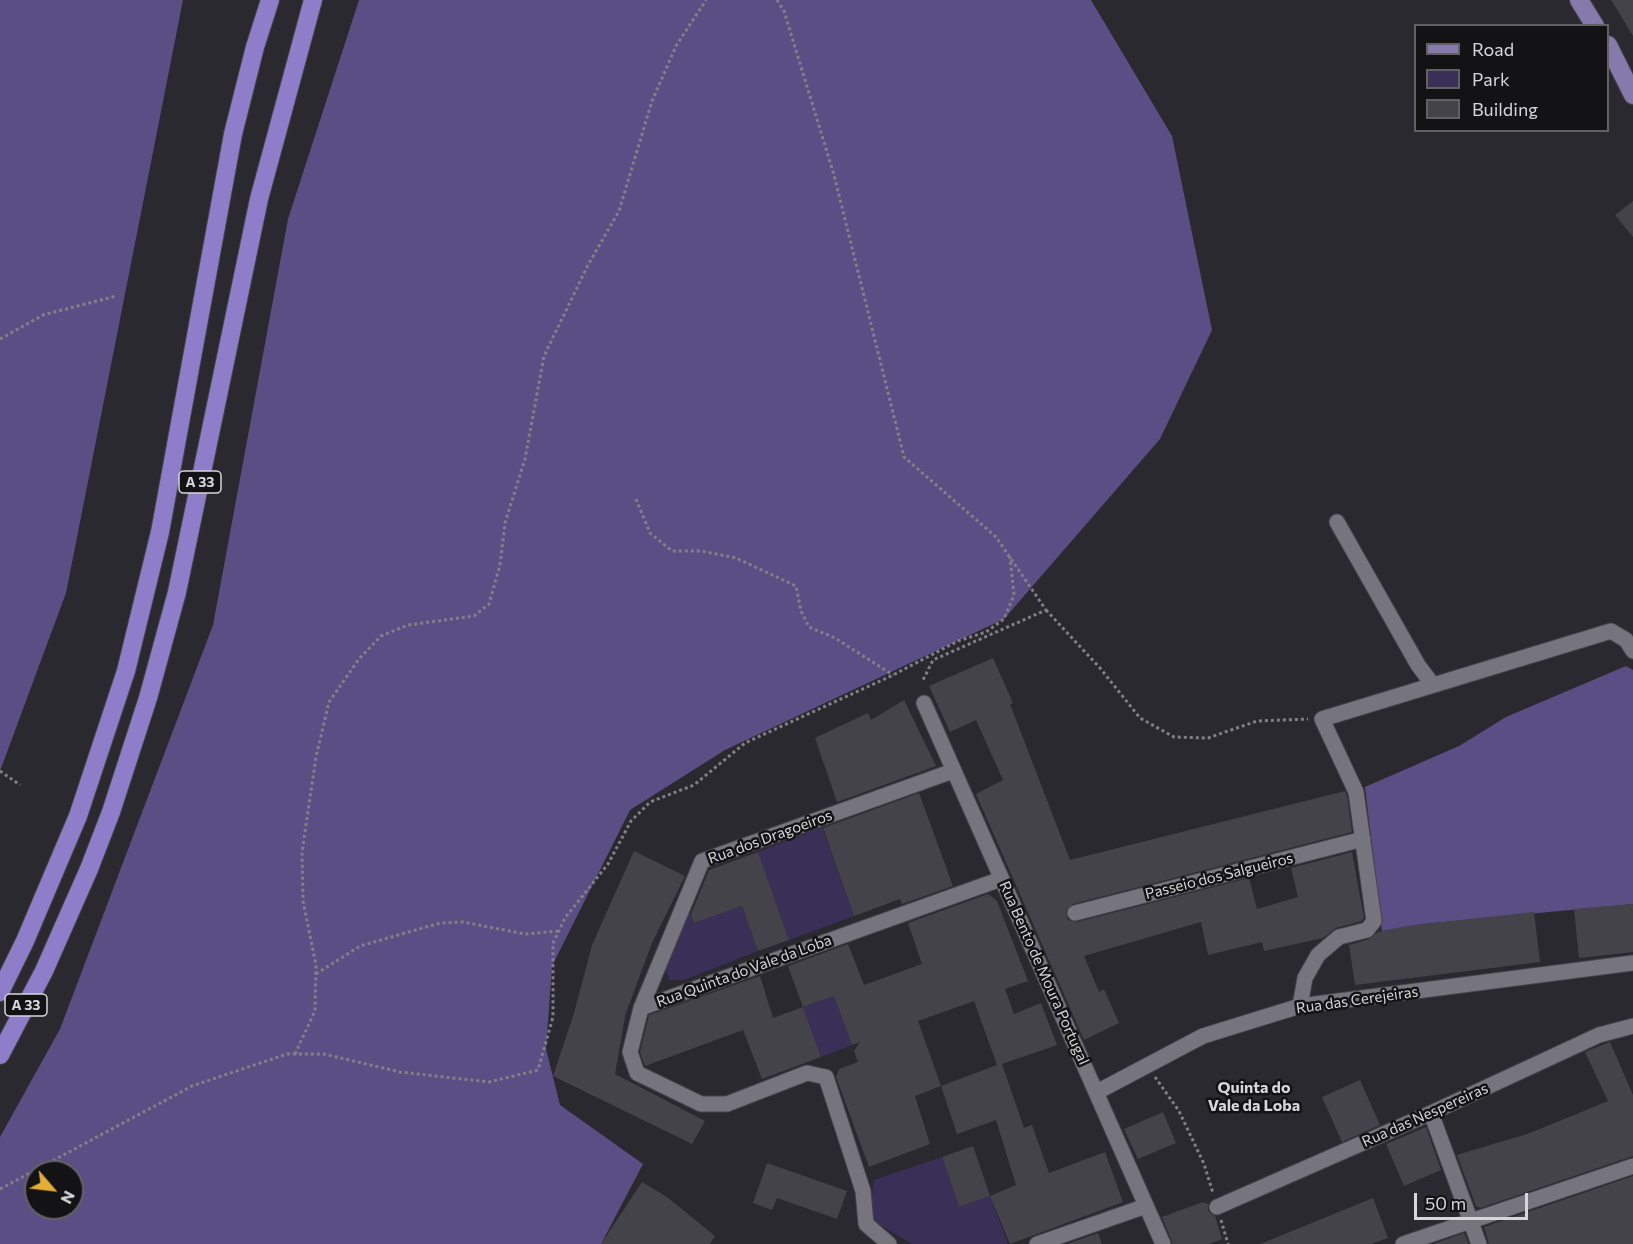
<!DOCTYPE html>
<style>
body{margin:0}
#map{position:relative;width:1633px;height:1244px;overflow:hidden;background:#2a2930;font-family:Commissioner,sans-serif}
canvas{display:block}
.legend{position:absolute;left:1414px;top:24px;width:195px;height:108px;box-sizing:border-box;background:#131315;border:2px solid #616164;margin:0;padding:8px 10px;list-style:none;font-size:18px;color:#d7d6db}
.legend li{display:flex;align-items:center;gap:12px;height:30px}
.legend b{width:30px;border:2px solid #616164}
.north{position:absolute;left:24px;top:1160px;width:60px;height:60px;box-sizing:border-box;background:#131315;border:2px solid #616164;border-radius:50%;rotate:118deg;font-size:16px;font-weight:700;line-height:24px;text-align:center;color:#d7d6db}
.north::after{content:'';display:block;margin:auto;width:21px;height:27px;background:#e4ad35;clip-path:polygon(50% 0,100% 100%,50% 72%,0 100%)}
.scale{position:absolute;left:1414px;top:1193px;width:114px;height:27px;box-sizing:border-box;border:3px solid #d7d6db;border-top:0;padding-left:8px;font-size:18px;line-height:21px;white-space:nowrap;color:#d7d6db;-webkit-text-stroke:4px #131315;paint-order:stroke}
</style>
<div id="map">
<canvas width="1633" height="1244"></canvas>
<ul class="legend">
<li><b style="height:8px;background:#847aab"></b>Road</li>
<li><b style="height:16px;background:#393057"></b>Park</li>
<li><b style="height:16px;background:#44434a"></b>Building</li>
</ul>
<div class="north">N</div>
<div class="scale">50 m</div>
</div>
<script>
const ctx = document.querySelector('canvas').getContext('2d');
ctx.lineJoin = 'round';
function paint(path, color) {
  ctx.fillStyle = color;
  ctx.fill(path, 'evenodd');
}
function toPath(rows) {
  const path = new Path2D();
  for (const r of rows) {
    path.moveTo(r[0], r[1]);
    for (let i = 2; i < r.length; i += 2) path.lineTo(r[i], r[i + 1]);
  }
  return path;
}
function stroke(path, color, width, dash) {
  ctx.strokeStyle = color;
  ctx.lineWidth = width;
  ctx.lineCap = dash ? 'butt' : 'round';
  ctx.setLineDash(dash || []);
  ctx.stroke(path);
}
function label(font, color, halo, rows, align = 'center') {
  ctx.font = font + ' Commissioner,sans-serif';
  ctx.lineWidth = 5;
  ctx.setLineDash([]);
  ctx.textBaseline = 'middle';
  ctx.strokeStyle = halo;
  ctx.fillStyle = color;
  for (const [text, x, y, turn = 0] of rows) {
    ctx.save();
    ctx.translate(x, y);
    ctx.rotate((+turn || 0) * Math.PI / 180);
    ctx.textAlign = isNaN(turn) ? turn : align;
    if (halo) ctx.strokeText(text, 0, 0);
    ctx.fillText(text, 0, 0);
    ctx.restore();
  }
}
paint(toPath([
 [822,827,854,916,789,940,758,852],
 [742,906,758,951,684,980,669,980,665,965,689,909,694,923],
 [834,996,852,1045,821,1057,803,1007],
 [942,1157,959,1207,990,1196,1008,1244,912,1244,874,1221,870,1208,874,1180]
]), '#393057');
paint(toPath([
 [0,0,183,0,66,593,0,771],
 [359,0,1091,0,1172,136,1212,330,1160,439,1004,619,725,750,630,810,552,966,546,1049,560,1105,643,1164,601,1244,0,1244,0,1137,60,1029,213,625,288,219],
 [36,1172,72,1172,72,1208,36,1208],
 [1626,666,1633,670,1633,904,1423,924,1382,931,1365,787,1459,746,1506,717]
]), '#5a4f85');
paint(toPath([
 [1611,0,1633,0,1633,36,1618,11],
 [1633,201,1633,237,1615,215],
 [993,658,1013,703,1010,704,1070,860,1345,791,1347,795,1352,832,1073,904,1066,911,1068,920,1077,922,1249,878,1257,909,1298,897,1291,868,1352,852,1364,918,1361,921,1336,928,1323,938,1264,951,1262,942,1208,955,1201,922,1084,956,1099,992,1104,989,1119,1023,1084,1040,976,794,1003,780,976,720,950,732,929,686],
 [904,700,936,766,837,802,815,738,868,713,871,720],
 [919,793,953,886,902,904,900,899,854,916,823,828],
 [634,851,685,876,652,943,626,1013,626,1011,615,1074,705,1121,692,1144,553,1076,574,1013,592,945],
 [758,852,789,940,758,951,742,906,694,923,691,914,709,870],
 [988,894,997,901,1028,981,1005,989,1014,1014,1041,1003,1057,1045,1002,1064,1024,1128,1032,1125,1049,1173,1105,1152,1123,1202,1010,1244,990,1196,1016,1185,996,1120,957,1134,941,1086,915,1096,930,1144,869,1167,836,1077,839,1069,858,1062,854,1051,860,1042,852,1045,834,996,803,1007,788,966,848,944,864,985,922,964,908,923],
 [974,1001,997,1065,941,1086,918,1021],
 [1633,904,1633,952,1579,958,1574,909],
 [1534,912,1540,962,1355,985,1349,945,1369,939,1378,932,1406,926],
 [760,976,773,1018,803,1007,821,1057,762,1079,743,1030,645,1066,640,1052,649,1015],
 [1610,1042,1633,1095,1633,1156,1480,1208,1476,1206,1457,1155,1530,1133,1608,1101,1585,1052],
 [1360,1080,1380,1125,1342,1142,1322,1097],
 [1163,1112,1176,1143,1138,1159,1124,1129],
 [1426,1127,1441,1170,1404,1186,1386,1144],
 [973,1146,990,1196,959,1207,942,1157],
 [767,1163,847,1191,837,1219,777,1198,772,1210,753,1203],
 [1633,1176,1633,1244,1489,1244,1484,1227],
 [642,1182,667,1197,715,1236,710,1244,601,1244],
 [1373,1198,1388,1238,1371,1244,1260,1244],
 [1203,1202,1208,1204,1208,1211,1215,1216,1222,1239,1209,1244,1173,1244,1162,1217],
 [1098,1233,1102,1244,1067,1244],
 [1464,1233,1469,1244,1433,1244]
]), '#44434a');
const minor = toPath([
 [1337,522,1418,665,1433,685],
 [924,703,1163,1244],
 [1075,913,1363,839],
 [1300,1006,1305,978,1318,955,1339,937,1367,930,1374,921,1356,792,1322,719,1611,631,1626,640,1633,651],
 [641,1008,1001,879],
 [1097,1092,1203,1036,1300,1006,1633,963],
 [1431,1113,1479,1244],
 [1217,1207,1431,1113,1599,1035,1633,1026],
 [889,1244,866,1224,863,1191,826,1077,807,1073,727,1104,701,1104,637,1073,630,1052,641,1008,702,861,953,771],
 [1037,1244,1146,1206],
 [1403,1244,1633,1166]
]);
const major = toPath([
 [1579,0,1595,26],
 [1608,45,1633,95]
]);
const highway = toPath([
 [0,992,25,941,78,816,126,671,160,532,233,134,255,47,270,0],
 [0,1055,44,971,89,869,111,812,148,698,177,592,259,199,313,0]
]);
stroke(minor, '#46454b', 17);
stroke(major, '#46454b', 20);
stroke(highway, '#46454b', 20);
stroke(toPath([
 [777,0,784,11,834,175,904,457,996,537,1046,610,933,660,922,682],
 [0,339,43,315,116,296],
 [636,499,650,533,672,551,701,551,736,558,796,586,801,611,809,627,835,638,893,675],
 [1046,610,1100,668,1140,718,1174,737,1208,738,1257,721,1308,719],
 [0,771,20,785],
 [316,974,360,946,440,923,463,922,525,934,559,931],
 [295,1054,315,1011,316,965,303,901,302,852,316,757,329,702,359,659,381,636,408,625,474,616,489,604,500,565,505,523,525,459,544,356,588,265,619,211,652,101,676,46,706,0],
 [1155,1077,1179,1111,1204,1164,1213,1193],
 [0,1189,192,1086,287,1054,324,1054,400,1072,489,1082,538,1070,553,1017,553,943,565,918,608,864,631,821,650,802,694,785,745,743,893,675,958,641,986,632,1004,619,1014,595,1010,557],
 [1221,1220,1228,1244]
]), '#818086', 3, [3, 3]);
stroke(minor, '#76757d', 15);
stroke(major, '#847aab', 18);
stroke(highway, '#8e7eca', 18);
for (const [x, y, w] of [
 [200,482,42],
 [26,1005,42]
]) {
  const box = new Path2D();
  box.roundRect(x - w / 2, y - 11, w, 22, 4.5);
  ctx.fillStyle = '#131315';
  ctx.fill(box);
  stroke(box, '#d7d6db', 1.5);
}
label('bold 14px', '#d7d6db', null, [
 ["A 33",200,482],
 ["A 33",26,1005]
]);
label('15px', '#d7d6db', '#131315', [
 ["Rua dos Dragoeiros",770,837,-20],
 ["Passeio dos Salgueiros",1219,876,-14],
 ["Rua Quinta do Vale da Loba",744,971,-20],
 ["Rua Bento de Moura Portugal",1044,973,66],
 ["Rua das Cerejeiras",1357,1000,-8],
 ["Rua das Nespereiras",1425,1115,-24]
]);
label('bold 16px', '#d7d6db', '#131315', [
 ["Quinta do",1254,1088],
 ["Vale da Loba",1254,1106]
]);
</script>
